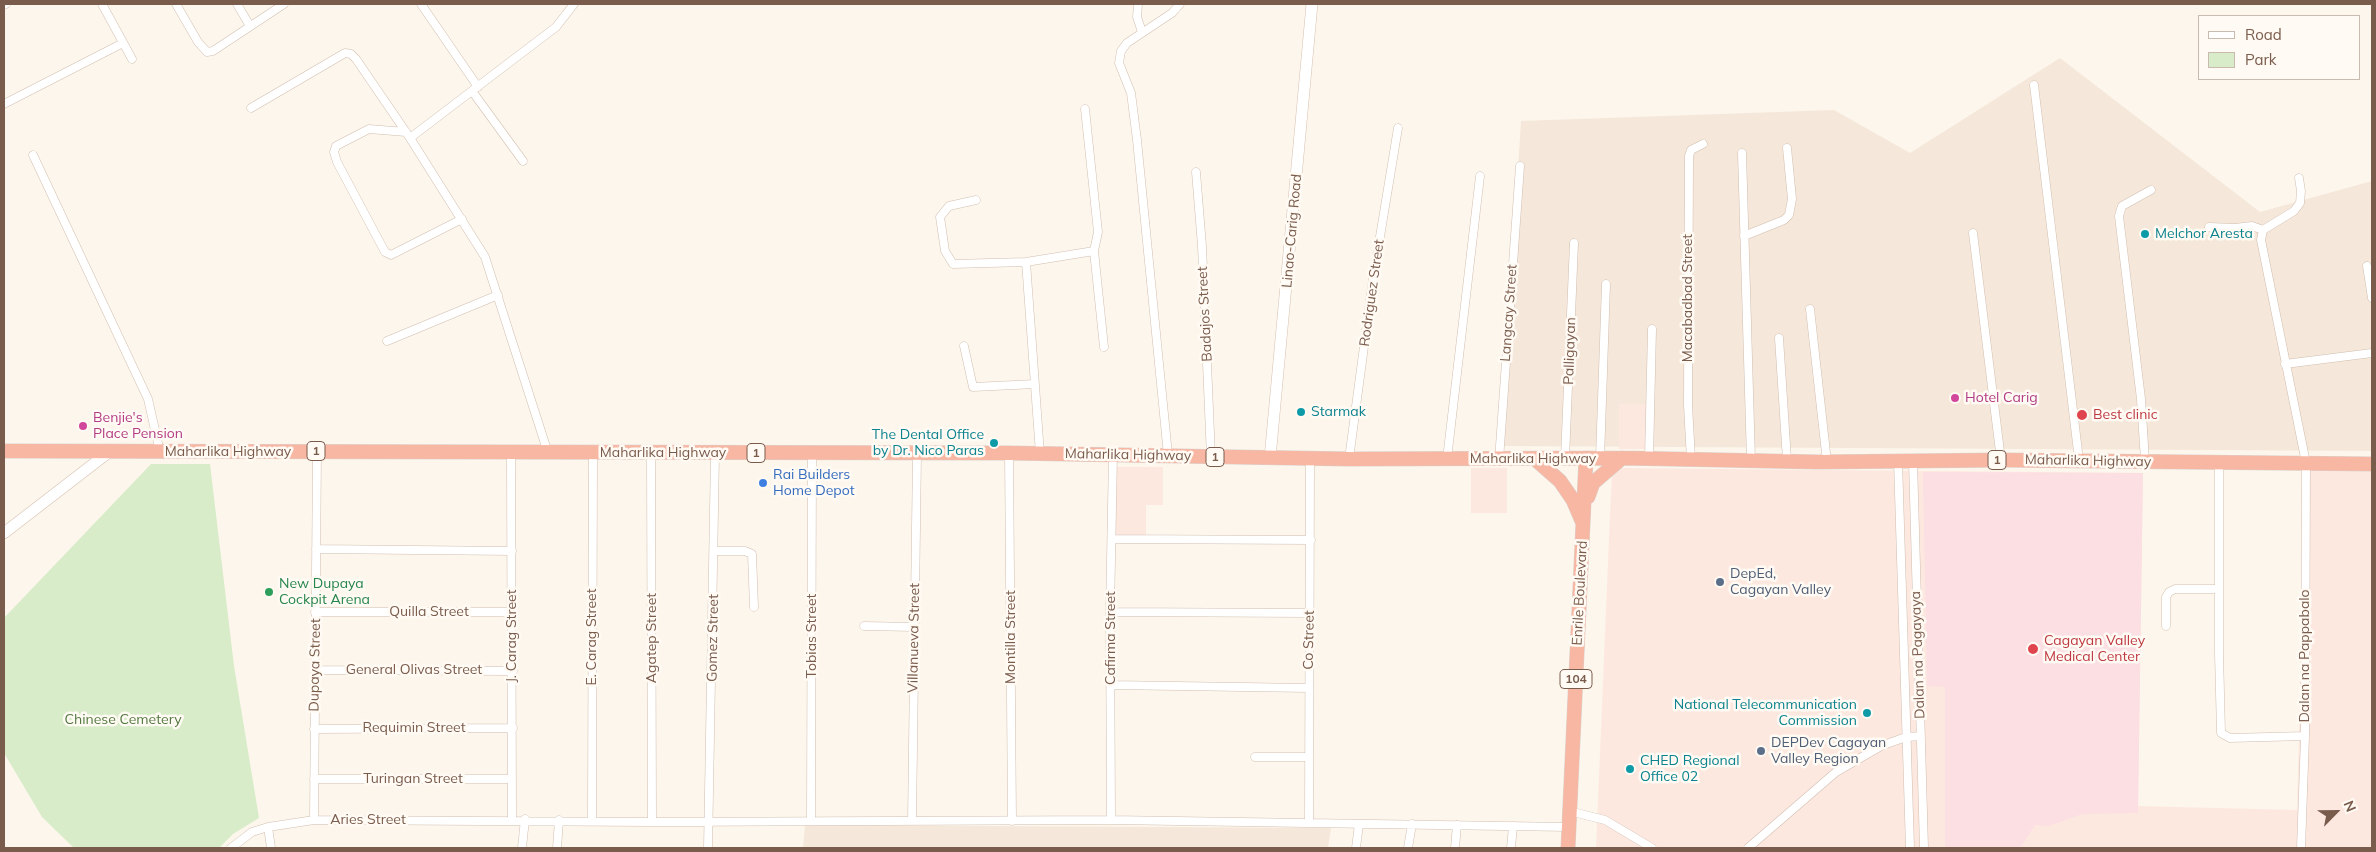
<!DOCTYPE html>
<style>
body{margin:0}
#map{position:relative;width:2376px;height:852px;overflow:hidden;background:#fdf6ec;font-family:Mulish,sans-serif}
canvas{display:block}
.frame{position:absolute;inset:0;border:5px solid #7a5c4d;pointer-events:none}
.legend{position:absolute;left:2198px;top:15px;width:162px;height:65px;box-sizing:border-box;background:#fffaf3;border:1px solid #cabbb1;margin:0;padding:6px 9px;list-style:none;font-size:15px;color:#7a5c4d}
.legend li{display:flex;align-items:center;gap:10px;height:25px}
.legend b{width:25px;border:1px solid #cabbb1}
.north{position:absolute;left:2311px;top:787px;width:50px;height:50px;-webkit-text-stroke:4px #fffaf3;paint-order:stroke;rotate:67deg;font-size:14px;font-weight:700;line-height:20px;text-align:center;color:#7a5c4d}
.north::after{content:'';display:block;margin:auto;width:18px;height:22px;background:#7a5c4d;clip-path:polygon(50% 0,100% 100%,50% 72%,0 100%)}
</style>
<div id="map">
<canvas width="2376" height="852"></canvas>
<div class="frame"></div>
<ul class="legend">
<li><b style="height:6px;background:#fff"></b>Road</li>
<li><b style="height:14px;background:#d8ecc9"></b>Park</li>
</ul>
<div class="north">N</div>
</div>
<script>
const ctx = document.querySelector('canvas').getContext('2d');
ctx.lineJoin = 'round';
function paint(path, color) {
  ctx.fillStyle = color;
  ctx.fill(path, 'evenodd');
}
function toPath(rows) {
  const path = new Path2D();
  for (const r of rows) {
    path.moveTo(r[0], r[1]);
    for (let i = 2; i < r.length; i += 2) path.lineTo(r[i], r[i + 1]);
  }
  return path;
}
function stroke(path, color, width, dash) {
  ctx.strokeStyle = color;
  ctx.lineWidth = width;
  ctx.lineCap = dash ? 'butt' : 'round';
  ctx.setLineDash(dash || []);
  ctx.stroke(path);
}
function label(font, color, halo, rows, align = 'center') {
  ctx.font = font + ' Mulish,sans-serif';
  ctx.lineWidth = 5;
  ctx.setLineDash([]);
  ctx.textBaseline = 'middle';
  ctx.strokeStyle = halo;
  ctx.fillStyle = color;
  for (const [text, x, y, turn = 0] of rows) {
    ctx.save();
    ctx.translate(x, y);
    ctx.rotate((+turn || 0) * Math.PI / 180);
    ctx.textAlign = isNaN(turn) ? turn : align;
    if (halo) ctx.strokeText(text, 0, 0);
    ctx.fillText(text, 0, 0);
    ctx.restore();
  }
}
paint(toPath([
 [2060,58,2260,212,2372,181,2372,451,1501,446,1521,121,1834,110,1910,153],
 [805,825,1331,828,1328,848,803,848]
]), '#f5e8da');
paint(toPath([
 [1619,404,1646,404,1646,449,1619,449],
 [2306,463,2372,464,2372,848,1596,848,1610,514,1612,475,1619,468,2143,473,2138,806,2297,810],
 [1113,467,1163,467,1163,505,1146,505,1146,538,1113,538],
 [1471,468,1507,468,1507,513,1471,513]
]), '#fde8e0');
paint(toPath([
 [1923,472,2143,473,2138,813,2082,814,2049,826,2035,825,2020,848,1945,848,1945,687,1927,686]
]), '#fbdfe3');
paint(toPath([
 [151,464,210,464,234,666,259,818,233,834,219,848,74,848,42,817,4,753,4,618]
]), '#d8ecc9');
const street = toPath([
 [102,4,132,59],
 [176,4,198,42,207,52,213,51,284,4],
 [237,4,250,26],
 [421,4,478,87],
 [1138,4,1137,17,1142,32],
 [4,5,6,4],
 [2034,85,2079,460],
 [472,91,523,161],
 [4,104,123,43],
 [251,108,345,53,351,54,356,59,410,138,485,257,548,453],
 [406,132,369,129,336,146,334,152,337,162,385,252,391,255,462,219],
 [410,138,556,27,574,4],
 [1742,153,1751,460],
 [33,155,148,399,160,452],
 [1196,172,1202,246,1211,457],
 [2299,178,2301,191,2300,203,2294,211,2263,230,2261,240,2306,463,2305,736,2301,848],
 [976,200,949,206,940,217,945,251,953,264,1026,262,1094,251,1098,232,1085,109],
 [2209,227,2235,228,2252,226,2263,230],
 [1973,233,2001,460],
 [1744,236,1784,220,1789,215,1792,199,1787,148],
 [1094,251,1104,347],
 [1026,262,1040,454],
 [2367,266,2372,298],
 [1810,309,1827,462],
 [1779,338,1787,460],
 [387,341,498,295],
 [964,346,973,387,1035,384],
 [2285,364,2372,353],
 [511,453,512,820],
 [651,453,652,822],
 [1009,453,1012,821],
 [1168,455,1137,140,1131,93,1119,63,1121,51,1127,43,1172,13,1180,4],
 [1565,458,1574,243],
 [1600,458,1606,284],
 [1649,458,1652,329],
 [1349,459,1373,279,1398,128],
 [1447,459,1480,176],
 [1499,460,1520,166],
 [1691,460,1688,405,1689,156,1691,150,1703,144],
 [1898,461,1910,848],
 [1913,461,1924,848],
 [2145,461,2141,399,2119,216,2122,206,2151,190],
 [2219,462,2219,653,2221,733,2230,738,2305,736],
 [1112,539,1311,540],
 [316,549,512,551],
 [714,551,745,551,752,554,754,607],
 [315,612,512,612],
 [1110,612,1309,613],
 [864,626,914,627],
 [2166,626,2166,597,2169,592,2175,589,2219,589],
 [315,670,513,671],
 [1111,685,1308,688],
 [314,729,513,728],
 [1255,757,1308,757],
 [314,779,512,779],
 [1569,811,1605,820,1652,848],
 [314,820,317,451],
 [811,820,812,452],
 [1111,820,1110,612,1113,455],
 [592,821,593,453],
 [912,821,917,454],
 [1309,823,1310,457],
 [268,827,271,848],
 [231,848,252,832,268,827,314,820,652,822,1111,820,1569,827],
 [522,848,525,819],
 [557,848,559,820],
 [708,848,715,454],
 [1356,848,1359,824],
 [1408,848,1412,824],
 [1455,848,1457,825],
 [1511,848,1513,826],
 [1748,848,1836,772,1881,746,1906,737,1921,736]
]);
const secondary = toPath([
 [1270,458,1312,4],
 [4,533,109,452]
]);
const highway = toPath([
 [4,451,1009,453,1349,459,1622,458,1818,462,2001,460,2372,464],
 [1535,459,1560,481,1573,500,1582,521],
 [1588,497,1593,483,1622,458],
 [1568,848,1586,458]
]);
stroke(street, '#d1beb0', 9);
stroke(secondary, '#d6c0b0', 12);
stroke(highway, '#dad1cd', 15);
stroke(street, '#fff', 8);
stroke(secondary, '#fff', 11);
stroke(highway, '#f7b7a3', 14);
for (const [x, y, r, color] of [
 [2145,234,5,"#0f9aa8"],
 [1955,398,5,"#d1479c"],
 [1301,412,5,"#0f9aa8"],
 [2082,415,6,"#e0444e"],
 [83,426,5,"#d1479c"],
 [994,443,5,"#0f9aa8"],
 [763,483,5,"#3f7fe0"],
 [1720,582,5,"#5c6f8a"],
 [269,592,5,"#2e9e5b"],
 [2033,649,6,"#e0444e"],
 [1867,713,5,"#0f9aa8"],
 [1761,751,5,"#5c6f8a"],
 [1630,769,5,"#0f9aa8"]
]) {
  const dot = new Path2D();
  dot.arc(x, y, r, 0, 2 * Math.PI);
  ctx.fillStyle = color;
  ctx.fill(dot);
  stroke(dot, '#fffaf3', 2);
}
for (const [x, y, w] of [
 [316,451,18],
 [756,453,18],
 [1215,457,18],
 [1997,460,18],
 [1576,679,32]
]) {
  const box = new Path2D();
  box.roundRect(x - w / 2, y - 9.5, w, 19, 4);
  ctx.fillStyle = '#fffaf3';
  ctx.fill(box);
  stroke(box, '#7a5c4d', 1);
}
label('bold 12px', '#7a5c4d', null, [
 ["1",316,451],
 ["1",756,453],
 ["1",1215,457],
 ["1",1997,460],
 ["104",1576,679]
]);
label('14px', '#7a5c4d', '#fffaf3', [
 ["Linao-Carig Road",1292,231,-85],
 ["Rodriguez Street",1372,293,-82],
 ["Macabadbad Street",1688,298,-90],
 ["Langcay Street",1509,313,-86],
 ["Badajos Street",1205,314,-93],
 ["Palligayan",1570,351,-88],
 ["Maharlika Highway",228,452],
 ["Maharlika Highway",663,453],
 ["Maharlika Highway",1128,455,1],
 ["Maharlika Highway",1533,459],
 ["Maharlika Highway",2088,461,1],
 ["Enrile Boulevard",1580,593,-87],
 ["Quilla Street",429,612],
 ["J. Carag Street",512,636,-90],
 ["Tobias Street",812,636,-90],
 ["E. Carag Street",592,637,-90],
 ["Montilla Street",1011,637,-90],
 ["Agatep Street",652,638,-90],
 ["Gomez Street",713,638,-89],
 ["Villanueva Street",914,638,-89],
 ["Cafirma Street",1111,638,-90],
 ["Co Street",1309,640,-89],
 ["Dalan na Pagayaya",1918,655,-92],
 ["Dalan na Pappabalo",2305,656,-90],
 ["Dupaya Street",315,665,-89],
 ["General Olivas Street",414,670],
 ["Requimin Street",414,728],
 ["Turingan Street",413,779],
 ["Aries Street",368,820]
]);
label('14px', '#0d838f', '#fffaf3', [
 ["Melchor Aresta",2155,234],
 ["Starmak",1311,412],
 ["The Dental Office",984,435,"right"],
 ["by Dr. Nico Paras",984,451,"right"],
 ["National Telecommunication",1857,705,"right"],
 ["Commission",1857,721,"right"],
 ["CHED Regional",1640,761],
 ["Office 02",1640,777]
], 'left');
label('14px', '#b23c85', '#fffaf3', [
 ["Hotel Carig",1965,398],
 ["Benjie's",93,418],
 ["Place Pension",93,434]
], 'left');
label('14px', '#be3a42', '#fffaf3', [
 ["Best clinic",2093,415],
 ["Cagayan Valley",2044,641],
 ["Medical Center",2044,657]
], 'left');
label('14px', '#366cbe', '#fffaf3', [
 ["Rai Builders",773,475],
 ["Home Depot",773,491]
], 'left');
label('14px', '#4e5e75', '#fffaf3', [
 ["DepEd,",1730,574],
 ["Cagayan Valley",1730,590],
 ["DEPDev Cagayan",1771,743],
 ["Valley Region",1771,759]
], 'left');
label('14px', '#27864d', '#fffaf3', [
 ["New Dupaya",279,584],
 ["Cockpit Arena",279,600]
], 'left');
label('14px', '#537a41', '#fffaf3', [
 ["Chinese Cemetery",123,720]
]);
</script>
